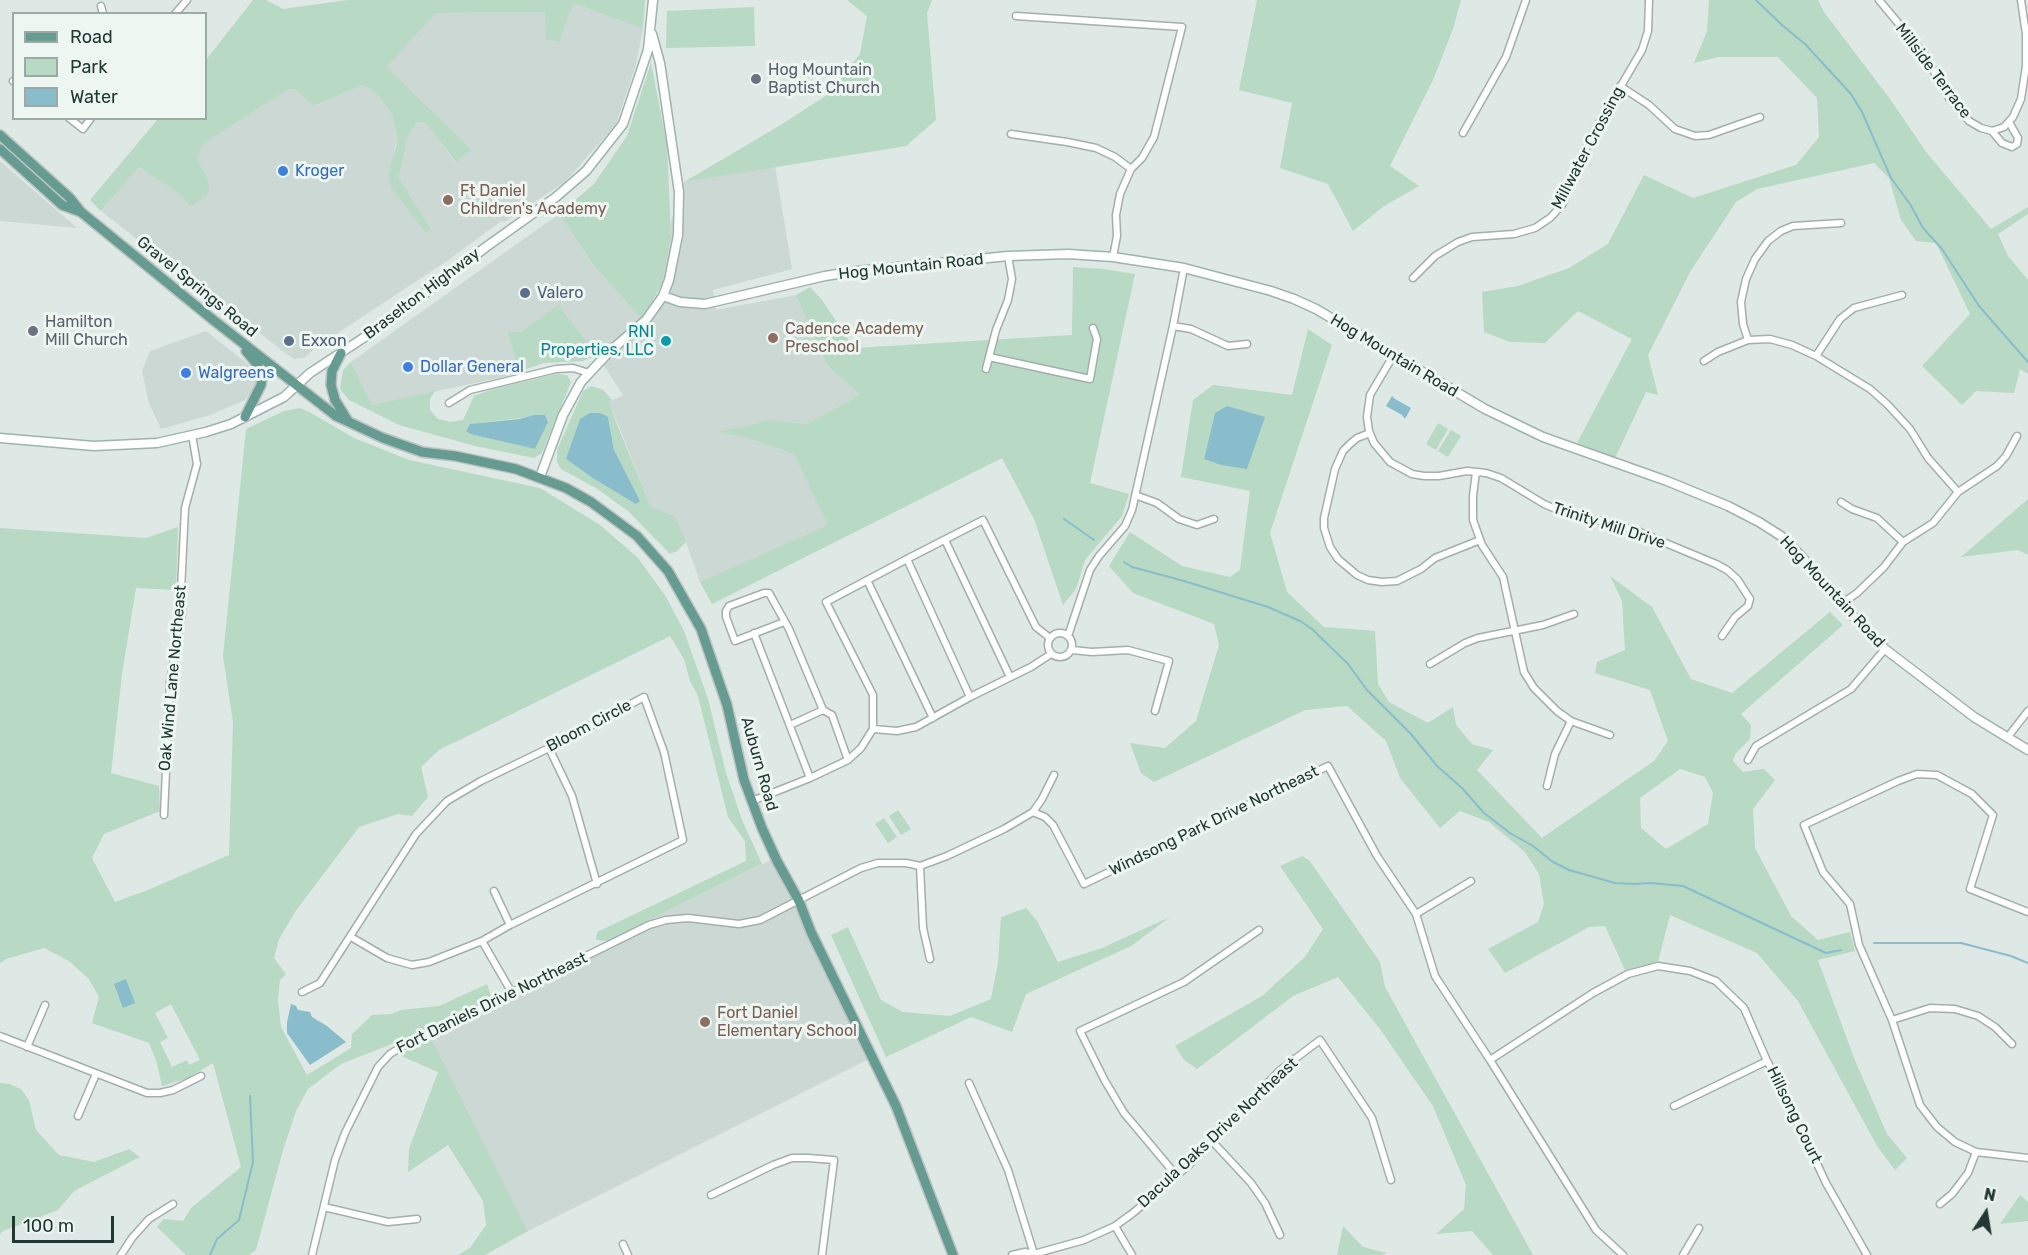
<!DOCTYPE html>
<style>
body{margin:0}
#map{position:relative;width:2028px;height:1255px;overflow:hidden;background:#dee8e4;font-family:Rubik,sans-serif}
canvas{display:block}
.legend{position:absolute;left:12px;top:12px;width:195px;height:108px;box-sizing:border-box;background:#eef6f2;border:2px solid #9caaa5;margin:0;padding:8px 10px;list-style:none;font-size:18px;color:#213732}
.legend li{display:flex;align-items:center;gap:12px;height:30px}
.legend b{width:30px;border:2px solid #9caaa5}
.north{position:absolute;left:1956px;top:1183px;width:60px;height:60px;-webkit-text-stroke:4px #eef6f2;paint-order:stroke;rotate:12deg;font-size:16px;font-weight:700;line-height:24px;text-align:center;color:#213732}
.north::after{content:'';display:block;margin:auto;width:21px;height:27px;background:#213732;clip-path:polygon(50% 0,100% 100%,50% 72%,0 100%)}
.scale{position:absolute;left:12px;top:1216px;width:102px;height:27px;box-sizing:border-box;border:3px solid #213732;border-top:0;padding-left:8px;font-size:18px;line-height:21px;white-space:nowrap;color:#213732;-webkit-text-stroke:4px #eef6f2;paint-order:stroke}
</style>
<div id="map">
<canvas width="2028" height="1255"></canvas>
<ul class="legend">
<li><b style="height:8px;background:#659b90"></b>Road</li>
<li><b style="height:16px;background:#b8d9c3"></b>Park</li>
<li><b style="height:16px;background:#89bdcb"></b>Water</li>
</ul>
<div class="north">N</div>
<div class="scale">100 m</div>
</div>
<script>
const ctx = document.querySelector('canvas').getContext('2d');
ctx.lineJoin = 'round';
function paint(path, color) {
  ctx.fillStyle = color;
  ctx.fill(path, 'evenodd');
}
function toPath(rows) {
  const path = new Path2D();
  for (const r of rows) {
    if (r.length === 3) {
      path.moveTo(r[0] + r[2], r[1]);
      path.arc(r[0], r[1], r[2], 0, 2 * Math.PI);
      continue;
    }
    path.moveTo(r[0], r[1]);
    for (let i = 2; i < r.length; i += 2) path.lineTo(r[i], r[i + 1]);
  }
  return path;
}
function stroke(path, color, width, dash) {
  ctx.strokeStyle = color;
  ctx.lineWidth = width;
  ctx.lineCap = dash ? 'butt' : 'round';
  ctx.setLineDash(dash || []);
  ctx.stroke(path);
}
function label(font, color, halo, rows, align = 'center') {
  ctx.font = font + ' Rubik,sans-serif';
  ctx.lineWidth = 6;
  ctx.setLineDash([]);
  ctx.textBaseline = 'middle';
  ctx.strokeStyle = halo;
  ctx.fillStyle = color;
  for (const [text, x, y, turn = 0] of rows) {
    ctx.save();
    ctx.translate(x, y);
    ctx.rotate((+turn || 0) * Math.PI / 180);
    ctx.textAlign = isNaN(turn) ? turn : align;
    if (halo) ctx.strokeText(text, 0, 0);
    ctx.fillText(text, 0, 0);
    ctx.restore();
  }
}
paint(toPath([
 [573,3,643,29,635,68,616,124,566,181,506,221,500,222,447,261,318,346,304,358,294,359,281,350,167,258,150,246,147,247,101,211,139,167,177,192,190,207,208,180,198,160,202,145,289,89,296,90,315,106,363,85,378,95,392,115,398,139,394,150,393,190,426,232,431,229,399,178,407,139,417,122,427,123,455,162,472,150,387,67,436,13,545,12],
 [0,161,77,228,0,221],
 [775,166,792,269,713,290,716,310,796,295,827,365,860,395,806,424,771,420,720,432,744,437,794,454,829,525,700,582,686,542,651,507,609,402,623,395,597,355,522,332,507,332,520,371,503,377,372,405,351,362,559,214,595,267,641,318,659,292,671,236,670,225,684,182],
 [206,331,249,365,257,379,256,388,245,400,210,415,161,429,149,403,142,371,150,351],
 [777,857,875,1056,528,1231,427,1030]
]), '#ccd8d3');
paint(toPath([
 [253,0,266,0,283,9,348,0,645,0,643,29,573,3,559,42,546,39,545,12,436,13,387,67,472,150,456,162,426,123,417,122,407,139,399,178,431,229,426,233,393,190,388,177,398,139,392,115,378,95,363,85,314,106,296,90,289,89,202,145,198,160,208,180,209,191,206,196,190,207,177,192,139,167,101,211,90,200,158,119,206,118,206,60],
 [847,0,932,0,927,13,936,120,906,146,684,182,779,126,827,95,860,54,867,16],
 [1257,0,1461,0,1453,29,1433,80,1390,166,1419,186,1384,206,1353,231,1328,184,1280,168,1292,103,1239,90],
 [1709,0,1818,0,1824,12,1890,99,1926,152,1991,229,2028,207,2028,214,1998,234,2008,256,2028,280,2028,374,2020,369,2014,393,1976,391,1962,405,1922,366,1970,314,1936,243,1916,241,1901,220,1889,178,1874,163,1757,189,1736,202,1690,272,1648,355,1658,395,1646,392,1615,458,1577,443,1632,339,1578,311,1545,343,1510,342,1484,332,1482,292,1518,286,1569,268,1608,244,1644,175,1693,198,1796,165,1819,137,1817,98,1778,57,1718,57,1694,63,1707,31],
 [754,7,755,46,666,48,667,11],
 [651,63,667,145,671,236,662,283,648,310,641,318,595,267,559,214,594,184,627,136],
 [1073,267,1103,269,1135,274,1090,483,1129,494,1122,516,1085,560,1076,589,1063,605,1034,519,1002,458,712,604,700,582,828,525,794,454,744,437,718,432,771,420,806,424,860,395,827,365,796,295,810,287,822,300,854,348,1072,335],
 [558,305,597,355,583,361,544,363,520,371,507,332,522,332],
 [1308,329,1332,345,1270,533,1287,592,1324,627,1375,631,1378,684,1389,702,1428,723,1453,707,1456,725,1472,744,1493,750,1477,770,1542,838,1654,761,1668,741,1650,690,1595,673,1597,662,1625,650,1622,601,1610,576,1652,607,1691,679,1732,693,1830,612,1843,625,1741,714,1751,725,1750,739,1735,754,1733,761,1743,772,1764,769,1775,780,1753,809,1755,848,1791,916,1818,940,1850,932,1855,951,1818,960,1854,1058,1887,1134,1907,1158,1895,1170,1877,1146,1798,1001,1757,953,1670,915,1658,962,1625,970,1605,926,1589,927,1505,973,1488,949,1538,922,1544,904,1539,874,1525,852,1489,822,1460,811,1440,828,1400,778,1386,741,1347,706,1305,710,1154,782,1141,773,1130,743,1165,748,1196,721,1219,645,1214,624,1133,593,1109,566,1130,532,1182,566,1230,577,1240,570,1250,491,1181,477,1193,400,1213,385,1292,395],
 [1215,413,1221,465,1204,459],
 [1680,769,1705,777,1713,793,1708,824,1666,849,1641,828,1640,798],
 [351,362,372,405,435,391,430,399,430,410,438,419,451,422,463,420,474,396,493,389,556,374,567,375,571,382,542,453,534,458,475,446,399,425,349,400,340,389,343,370],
 [544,415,548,421,535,449,470,434,466,431,471,424],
 [591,386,603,390,612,400,609,402,618,427,651,507,675,517,686,542,677,551,670,554,628,511,596,488,561,469,557,462,557,450,583,391],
 [608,417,614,450,637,504,591,477,566,459],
 [300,408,311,413,354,438,409,460,540,488,600,525,638,558,666,597,684,631,708,699,726,773,742,820,762,864,607,941,596,940,597,932,746,861,745,841,728,817,698,696,690,681,684,659,670,636,439,750,421,767,428,797,412,816,398,814,359,827,295,912,279,939,274,958,286,974,280,980,278,1000,281,1027,307,1075,351,1048,352,1034,372,1015,392,1014,401,1010,439,1006,487,984,492,999,427,1030,341,1064,308,1089,296,1111,283,1150,256,1250,249,1255,186,1255,157,1227,164,1219,183,1221,191,1208,241,1167,213,1063,188,1078,162,1086,157,1063,149,1043,92,1023,99,997,89,979,69,961,44,948,6,959,0,963,0,528,146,538,178,527,176,590,136,588,122,674,111,773,159,786,160,811,104,834,92,858,115,902,148,890,229,855,233,722,223,656,246,429,284,411],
 [171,1004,200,1060,189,1065,187,1060,172,1067,160,1042,168,1038,155,1013],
 [1438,423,1448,429,1436,450,1426,444],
 [1451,430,1461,436,1448,457,1438,451],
 [2028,499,2028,555,2018,550,1961,557],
 [898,810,911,829,901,835,889,816],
 [884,818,897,837,888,843,875,824],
 [1302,856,1309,860,1380,962,1385,987,1533,1255,1493,1255,1472,1231,1436,1234,1464,1209,1466,1185,1433,1106,1380,1029,1338,977,1293,996,1197,1069,1184,1060,1175,1046,1262,996,1305,957,1323,929,1280,866],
 [1026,908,1037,921,1058,962,1102,948,1170,917,1131,946,1026,994,1012,1032,971,1017,886,1057,831,935,848,927,881,1000,903,1012,950,1016,991,999,998,963,1001,917],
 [431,1038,528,1231,485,1255,458,1255,470,1248,486,1225,483,1201,448,1145,408,1172,409,1149,438,1072,399,1055],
 [0,1083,10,1084,21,1089,29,1100,36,1130,59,1155,94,1162,129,1149,140,1157,74,1191,58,1210,3,1231,0,1234],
 [2020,1195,2028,1202,2028,1221,2000,1224],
 [1343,1226,1363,1247,1387,1253,1382,1255,1337,1255]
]), '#b8d9c3');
paint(toPath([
 [1392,396,1395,399,1411,408,1405,419,1402,415,1386,406],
 [1227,406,1265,417,1247,469,1221,465,1204,459,1215,413],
 [590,413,600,413,608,417,614,450,640,501,636,504,591,477,566,459,580,419],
 [535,415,545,415,548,422,535,449,470,434,466,431,470,424,519,419],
 [126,979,135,1003,123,1008,114,984],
 [291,1004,296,1006,298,1010,310,1012,312,1017,327,1026,346,1042,310,1065,287,1033,287,1022]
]), '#89bdcb');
stroke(toPath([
 [1756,0,1783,26,1805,44,1851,94,1862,112,1891,178,1910,204,1923,228,1942,249,1979,306,2028,362],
 [1064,519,1094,540],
 [1124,562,1132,567,1184,581,1268,607,1300,621,1312,629,1348,664,1367,690,1411,734,1437,766,1462,788,1484,813,1510,833,1533,846,1553,862,1569,870,1615,883,1635,884,1651,883,1683,886,1826,953,1841,950],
 [1874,943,1961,943,2011,956,2028,963],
 [210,1255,217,1239,239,1220,253,1162,250,1096]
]), '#89bdcb', 2);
const street = toPath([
 [1879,0,1924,54,1949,98,1969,121,1981,128,1992,131,2004,127,2013,117,2021,99,2026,66,2026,34,2021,0],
 [101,6,103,14],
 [175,14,187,0],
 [1016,16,1182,27,1154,137,1142,158,1131,169,1120,194,1116,215,1117,236,1113,257],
 [13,81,14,81],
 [1620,86,1649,105,1675,129,1695,136,1709,135,1760,117],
 [69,118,83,129,91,118],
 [1992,131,2002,143,2012,147,2017,144,2018,138,2009,122],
 [1463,133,1506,57,1526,0],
 [1011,134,1067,142,1096,148,1115,157,1131,169],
 [1413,278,1435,256,1458,242,1472,237,1514,234,1535,228,1550,218,1562,205,1591,137,1642,50,1648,31,1649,0],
 [1902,295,1854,308,1840,319,1816,356,1870,389,1888,405,1910,429,1928,458,1958,492],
 [1173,326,1191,329,1228,346,1247,344],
 [1748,340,1743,324,1741,302,1746,279,1755,259,1768,241,1781,231,1793,226,1841,223],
 [1393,356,1370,395,1367,417,1369,431,1374,443,1390,462,1412,474,1424,476,1439,476,1467,471,1486,473,1501,478,1544,504,1560,511,1632,529,1716,564,1727,570,1737,579,1750,599,1748,606,1735,617,1722,636],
 [989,357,1090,379,1097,339,1093,328],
 [1704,361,1718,352,1748,340,1770,339,1792,345,1816,356],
 [986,369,996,330,1008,300,1012,279,1008,256],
 [449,403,470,390,556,369,573,368,589,373],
 [1370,433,1357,438,1350,444,1343,451,1335,469,1324,518,1324,528,1330,547,1338,559,1357,575,1368,580,1382,582,1397,581,1421,569,1435,558,1480,540],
 [1476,472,1473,496,1473,520,1482,545,1503,577,1524,672,1534,688,1557,711,1571,721,1610,735],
 [1135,495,1157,503,1179,519,1197,525,1214,519],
 [1841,502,1852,509,1877,518,1903,542],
 [945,540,1010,677],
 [907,559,970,697],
 [867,580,933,718],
 [1841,604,1857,593,1884,567,1903,542,1933,523,1958,492,1997,466,2006,456,2017,436],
 [784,622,735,641,726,617,726,611,729,606,764,593,769,593,789,629,823,710,832,715,848,760],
 [1060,645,12],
 [754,633,810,778],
 [1068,636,1090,570,1099,556,1125,526,1132,510,1173,326,1184,268],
 [1072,650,1092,652,1128,650,1169,661,1155,711],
 [1430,664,1465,643,1478,638,1543,625,1574,614],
 [790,725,823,710],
 [873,729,873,695,826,602,907,559,983,520,1036,627,1050,638],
 [2007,738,2028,711],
 [549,748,572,796,597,884],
 [1748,760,1756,746,1851,689,1885,649],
 [1547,786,1555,754,1571,721],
 [752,801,810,778,848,760,861,748,873,729,897,731,916,727,970,697,1031,667,1051,654],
 [1033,812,1045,817,1053,825,1084,884,1328,766,1377,856,1416,914,1435,976,1490,1060,1596,1230,1623,1255],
 [164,815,170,681,182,614,181,590,185,508,197,464,192,435],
 [920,866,923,928,930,959],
 [494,891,510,925],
 [2028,912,1970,889,1993,815,1972,794,1937,775,1917,774,1898,781,1804,825,1823,872,1850,904,1859,945,1892,1020,1920,1105,1937,1127,1955,1142,1976,1152,2028,1158],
 [1416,914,1471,881],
 [482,941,512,993],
 [302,992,320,983,416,834,447,801,481,781,549,748,644,697,664,752,683,840,510,925,482,941,429,962,412,965,387,958,351,937],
 [1892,1020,1930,1008,1955,1009,1978,1016,1995,1027,2012,1044],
 [0,1036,147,1093,160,1093,173,1090,201,1076],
 [27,1047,45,1005],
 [1490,1060,1593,993,1628,974,1658,966,1690,971,1716,981,1744,1008,1767,1061,1777,1078,1826,1183,1867,1255],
 [969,1083,1008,1170,1034,1254],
 [1674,1106,1767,1061],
 [78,1116,96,1074],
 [1212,1141,1251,1183,1265,1203,1280,1235],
 [1176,1175,1124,1113,1105,1081,1080,1031,1184,982,1259,930],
 [711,1195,773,1165,792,1158,808,1158,834,1160,822,1255],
 [1940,1204,1952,1194,1968,1173,1976,1152],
 [324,1207,388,1222,417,1219],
 [1115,1226,1132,1255],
 [623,1244,628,1255],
 [121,1255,132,1238,149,1219,173,1204],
 [312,1255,335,1160,345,1133,378,1067,390,1054,401,1047,649,925,666,920,688,918,739,924,760,920,861,868,878,863,906,863,920,866,947,856,1004,829,1033,812,1042,799,1054,775],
 [1012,1255,1025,1252,1034,1254,1084,1240,1115,1226,1133,1213,1190,1164,1279,1071,1320,1040,1372,1118,1391,1180],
 [1683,1255,1699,1228]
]);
const secondary = toPath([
 [663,296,680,302,705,304,825,276,857,271,1008,256,1068,254,1113,257,1184,268,1271,291,1294,299,1316,309,1485,409,1543,437,1667,481,1728,506,1759,522,1781,536,1802,557,1841,604,1885,649,1974,717,2028,750],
 [0,438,94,446,157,443,206,432,231,424,284,397,310,373,383,325,486,247,556,197,586,171,623,124,648,50,653,0],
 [540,477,563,415,581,382,609,352,646,320,663,296,669,280,678,235,679,192,660,63,652,34]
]);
const primary = toPath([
 [0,135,70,198,81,212,212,319,336,416,383,438,422,452,455,456,516,469,566,488,591,502,637,536,668,571,701,629,727,705,744,780,762,828,777,861,799,901,811,932,896,1106,953,1255],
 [0,149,62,205,81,212],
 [341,353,332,371,331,385,335,400,348,421],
 [245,417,261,385,262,378,257,364,246,351]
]);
stroke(street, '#a2afab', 9);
stroke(secondary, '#9eb3ad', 11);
stroke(primary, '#bcc3c2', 12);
stroke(street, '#fff', 6);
stroke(secondary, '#fff', 8);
stroke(primary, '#659b90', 9);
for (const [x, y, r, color] of [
 [756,79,6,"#6b7280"],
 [283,171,6,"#3f7fe0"],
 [448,200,6,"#8d6e63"],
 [525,293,6,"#5c6f8a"],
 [33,331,6,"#6b7280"],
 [773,338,6,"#8d6e63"],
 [289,341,6,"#5c6f8a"],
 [666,341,6,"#0f9aa8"],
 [408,367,6,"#3f7fe0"],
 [186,373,6,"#3f7fe0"],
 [705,1022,6,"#8d6e63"]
]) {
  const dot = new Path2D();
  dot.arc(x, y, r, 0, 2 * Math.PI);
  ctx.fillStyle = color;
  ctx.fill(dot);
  stroke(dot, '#eef6f2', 2);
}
label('16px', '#5b616d', '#eef6f2', [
 ["Hog Mountain",768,70],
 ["Baptist Church",768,88],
 ["Hamilton",45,322],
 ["Mill Church",45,340]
], 'left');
label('16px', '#213732', '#eef6f2', [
 ["Millside Terrace",1933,71,53],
 ["Millwater Crossing",1588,148,-62],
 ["Hog Mountain Road",911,267,-6],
 ["Gravel Springs Road",197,287,39],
 ["Braselton Highway",422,294,-37],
 ["Hog Mountain Road",1394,356,31],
 ["Trinity Mill Drive",1609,526,18],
 ["Hog Mountain Road",1832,592,47],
 ["Oak Wind Lane Northeast",173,678,-85],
 ["Bloom Circle",589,726,-28],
 ["Auburn Road",759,764,74],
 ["Windsong Park Drive Northeast",1214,821,-26],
 ["Fort Daniels Drive Northeast",492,1003,-26],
 ["Hillsong Court",1794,1115,64],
 ["Dacula Oaks Drive Northeast",1218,1133,-43]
]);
label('16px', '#366cbe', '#eef6f2', [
 ["Kroger",295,171],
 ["Dollar General",420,367],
 ["Walgreens",198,373]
], 'left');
label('16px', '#785e54', '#eef6f2', [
 ["Ft Daniel",460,191],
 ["Children's Academy",460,209],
 ["Cadence Academy",785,329],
 ["Preschool",785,347],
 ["Fort Daniel",717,1013],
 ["Elementary School",717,1031]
], 'left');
label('16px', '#4e5e75', '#eef6f2', [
 ["Valero",537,293],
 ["Exxon",301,341]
], 'left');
label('16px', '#0d838f', '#eef6f2', [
 ["RNI",654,332],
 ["Properties, LLC",654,350]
], 'right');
</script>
